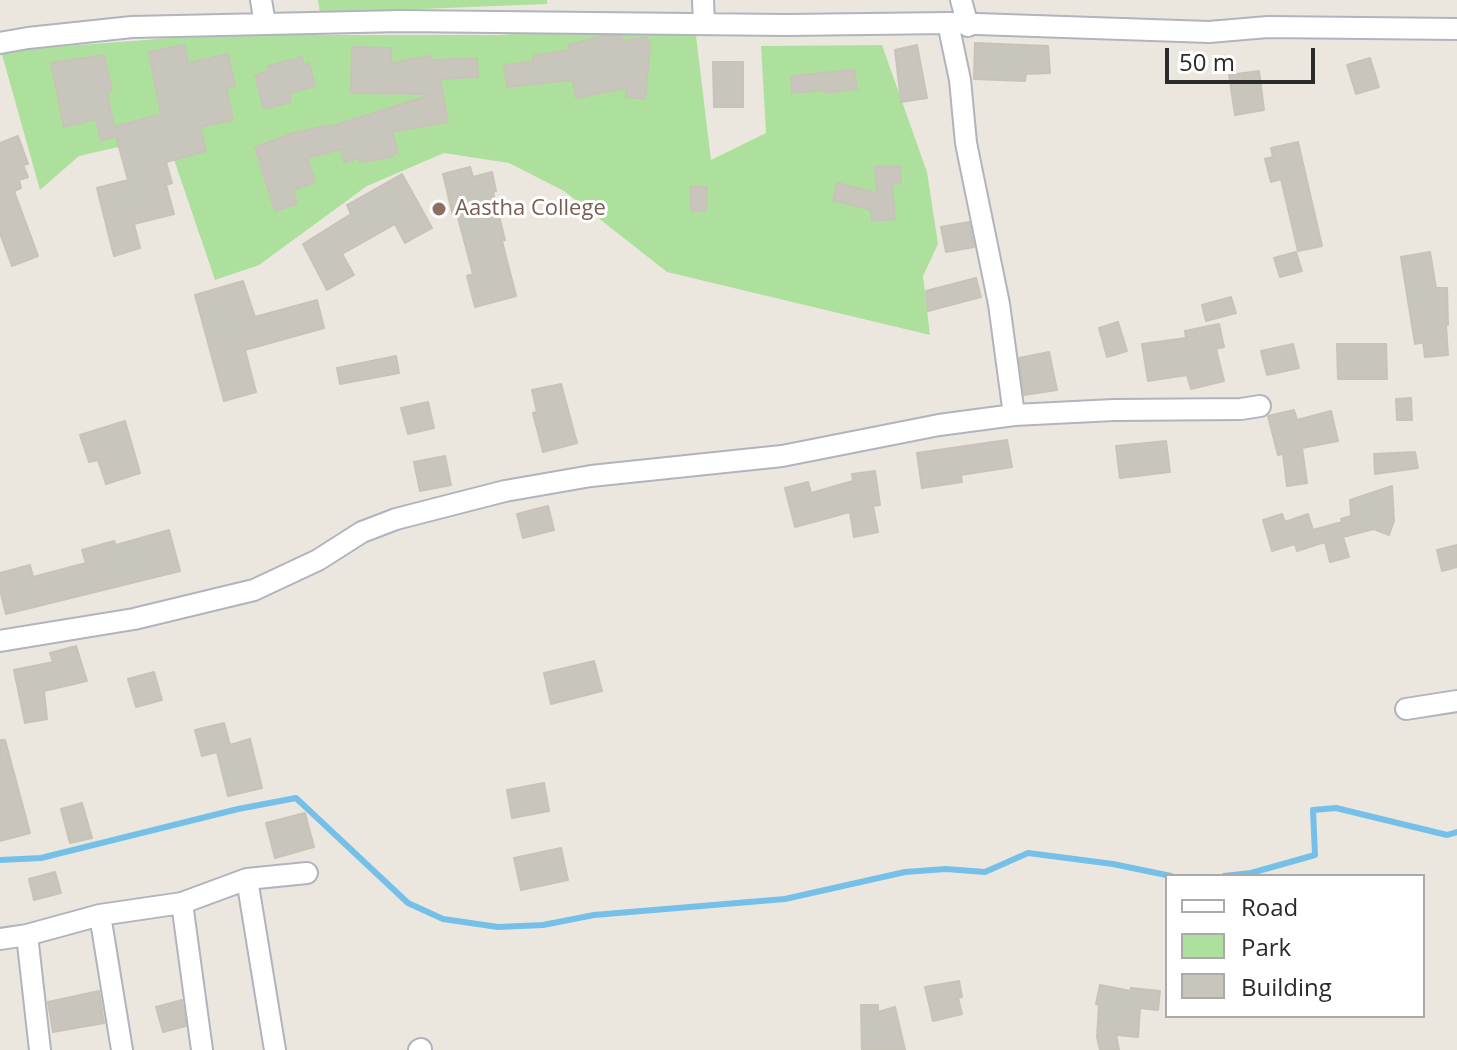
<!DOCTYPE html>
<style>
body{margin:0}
#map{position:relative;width:1457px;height:1050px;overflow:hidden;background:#ece7de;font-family:"Open Sans",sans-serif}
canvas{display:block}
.legend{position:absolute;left:1165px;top:874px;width:260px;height:144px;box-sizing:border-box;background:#fff;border:2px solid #aaa;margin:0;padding:10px 14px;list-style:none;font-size:24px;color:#2b2b2b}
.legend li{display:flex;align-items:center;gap:16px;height:40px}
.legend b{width:40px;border:2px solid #aaa}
.scale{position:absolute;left:1165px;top:48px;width:150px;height:36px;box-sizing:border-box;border:4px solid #2b2b2b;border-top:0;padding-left:10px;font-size:24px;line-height:28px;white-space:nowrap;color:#2b2b2b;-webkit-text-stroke:6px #fff;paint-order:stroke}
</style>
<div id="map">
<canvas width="1457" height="1050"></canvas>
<ul class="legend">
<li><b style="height:10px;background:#fff"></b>Road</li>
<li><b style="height:22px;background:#aee09d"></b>Park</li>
<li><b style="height:22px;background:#c8c5bc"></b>Building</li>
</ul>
<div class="scale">50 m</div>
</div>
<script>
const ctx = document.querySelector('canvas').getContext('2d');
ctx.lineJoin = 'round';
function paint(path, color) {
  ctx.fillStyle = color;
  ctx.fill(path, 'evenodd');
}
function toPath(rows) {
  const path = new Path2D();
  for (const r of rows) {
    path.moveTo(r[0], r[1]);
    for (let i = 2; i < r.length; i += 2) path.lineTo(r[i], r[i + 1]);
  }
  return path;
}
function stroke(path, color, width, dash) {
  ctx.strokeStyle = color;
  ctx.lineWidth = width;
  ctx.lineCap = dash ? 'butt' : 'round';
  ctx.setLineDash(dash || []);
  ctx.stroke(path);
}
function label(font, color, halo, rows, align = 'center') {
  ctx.font = font + ' "Open Sans",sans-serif';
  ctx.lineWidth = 6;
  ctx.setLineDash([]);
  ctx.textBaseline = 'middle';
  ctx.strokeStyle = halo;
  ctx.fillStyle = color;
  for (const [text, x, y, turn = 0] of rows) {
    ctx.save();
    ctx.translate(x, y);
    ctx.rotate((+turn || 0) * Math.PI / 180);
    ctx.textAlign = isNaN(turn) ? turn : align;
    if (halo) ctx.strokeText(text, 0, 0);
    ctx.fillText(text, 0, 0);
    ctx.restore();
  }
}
paint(toPath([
 [318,0,547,0,547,4,320,13],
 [608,27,696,36,711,160,766,133,761,46,882,45,927,172,938,244,923,276,930,335,667,272,564,191,509,163,444,153,367,186,259,265,215,280,166,136,79,156,40,190,1,51,210,35,500,35]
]), '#aee09d');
stroke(toPath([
 [0,860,41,858,238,809,296,798,408,903,443,919,498,927,543,925,594,915,785,899,905,872,946,869,985,872,1028,853,1113,864,1171,876],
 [1224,876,1251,873,1315,855,1313,810,1336,808,1447,835,1457,832]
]), '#75c0e9', 6);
const building = toPath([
 [603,36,621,36,622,41,647,37,650,47,645,99,626,97,626,88,576,98,573,80,507,87,504,65,533,62,533,56,569,50,568,45,603,36],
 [975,43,1048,46,1050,73,1026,74,1025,81,974,79,975,43],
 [184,45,188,63,228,54,235,86,226,88,233,120,200,127,206,151,166,162,172,183,166,185,174,214,134,224,140,248,114,256,97,188,128,180,116,136,101,140,96,119,64,127,51,63,104,55,112,91,107,92,114,127,161,114,149,52,184,45],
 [917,45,927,98,901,102,895,50,917,45],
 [352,47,391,48,391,63,430,56,431,60,477,58,478,77,440,79,448,122,392,132,398,153,391,155,392,157,360,162,359,158,344,162,341,149,307,158,315,182,293,190,297,204,275,211,255,147,297,132,330,125,330,127,433,94,351,93,352,47],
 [302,57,304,65,309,63,315,86,289,93,291,102,264,109,255,75,269,71,268,66,302,57],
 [1370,58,1379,87,1356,94,1347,65,1370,58],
 [713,62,743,62,743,107,714,107,713,62],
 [854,70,857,89,825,93,824,90,792,93,791,76,854,70],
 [1259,71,1264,110,1235,115,1229,75,1259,71],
 [18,136,28,164,23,165,28,177,19,180,21,188,14,191,38,256,12,266,0,233,0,143,18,136],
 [1298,142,1322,246,1298,251,1281,179,1271,182,1265,159,1273,157,1271,148,1298,142],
 [900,166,901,183,892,184,895,219,872,221,871,210,833,200,837,183,877,193,875,167,900,166],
 [470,167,473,177,492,172,496,191,493,192,505,240,502,241,516,296,475,307,467,276,473,274,457,214,453,216,443,174,470,167],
 [402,174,432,228,405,243,395,224,342,254,354,275,327,290,303,244,351,214,347,205,402,174],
 [691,187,707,187,706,211,691,210,691,187],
 [969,222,974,247,946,252,941,227,969,222],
 [1296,252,1302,271,1280,277,1274,258,1296,252],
 [1430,252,1436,288,1447,288,1448,325,1446,325,1448,355,1425,357,1423,342,1415,344,1401,257,1430,252],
 [976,278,981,297,928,311,926,291,976,278],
 [243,281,255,317,317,300,324,328,245,350,256,392,224,401,195,295,243,281],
 [1231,297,1236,313,1206,321,1202,305,1231,297],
 [1118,322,1127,351,1107,357,1099,328,1118,322],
 [1219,324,1224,347,1216,349,1224,381,1191,389,1187,375,1148,381,1142,344,1186,338,1185,331,1219,324],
 [1293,344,1299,368,1267,375,1261,351,1293,344],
 [1337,344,1386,344,1387,379,1338,379,1337,344],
 [1049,352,1057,390,1024,395,1019,358,1049,352],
 [396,356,399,373,340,384,337,368,396,356],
 [561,384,577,443,543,452,533,413,537,412,532,390,561,384],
 [1411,398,1412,420,1397,420,1396,399,1411,398],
 [428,402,434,428,408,434,401,408,428,402],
 [1294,410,1297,420,1331,411,1338,441,1302,448,1307,483,1287,486,1283,454,1278,455,1268,416,1294,410],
 [125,421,140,473,106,484,98,460,89,462,80,435,125,421],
 [1007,440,1012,467,961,475,962,482,922,488,917,453,1007,440],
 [1166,441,1170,472,1120,478,1116,446,1166,441],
 [1415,452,1418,468,1375,474,1374,454,1415,452],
 [445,456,451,485,420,491,414,462,445,456],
 [875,471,880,505,873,506,878,532,854,537,850,512,795,527,785,488,808,482,811,493,853,481,852,474,875,471],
 [1392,486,1394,521,1389,535,1374,529,1343,537,1349,557,1330,562,1325,542,1297,551,1295,544,1272,551,1263,520,1282,514,1285,522,1308,514,1313,530,1342,522,1341,519,1351,516,1350,500,1392,486],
 [548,506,554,530,523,538,517,514,548,506],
 [169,530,180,571,6,614,0,590,0,573,30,565,33,577,86,563,82,550,114,541,116,545,169,530],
 [1457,545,1457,567,1442,571,1437,550,1457,545],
 [76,646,87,681,44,691,47,719,25,723,14,670,53,662,50,653,76,646],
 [594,661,602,691,551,704,544,673,594,661],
 [154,672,162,700,136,707,128,679,154,672],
 [224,723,230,745,250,739,262,788,228,796,217,752,202,756,195,730,224,723],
 [0,740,5,740,30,833,0,841,0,740],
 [544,783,549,811,512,818,507,790,544,783],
 [82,803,92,838,70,843,61,809,82,803],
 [305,813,314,847,275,858,266,823,305,813],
 [561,848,568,880,521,890,514,858,561,848],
 [55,872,61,893,34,900,29,879,55,872],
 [959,981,962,997,958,998,962,1014,933,1021,925,987,959,981],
 [1100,985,1131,991,1131,988,1160,991,1158,1010,1140,1008,1138,1037,1116,1035,1119,1050,1100,1050,1097,1037,1099,1005,1096,1004,1100,985],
 [99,991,104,1023,53,1032,48,1002,99,991],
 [182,1000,186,1026,163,1032,156,1007,182,1000],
 [861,1005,878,1005,878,1012,895,1007,905,1050,862,1050,861,1005]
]);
paint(building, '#c8c5bc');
stroke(building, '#c7c3b7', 2);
const minor = toPath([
 [261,0,265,24],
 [703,0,704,24],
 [961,0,968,26],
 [948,23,960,80,966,143,999,304,1014,415],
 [0,43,28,38,132,27,401,21,787,25,948,23,1209,32,1268,27,1457,29],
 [0,641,134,619,254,590,318,560,362,532,396,519,505,491,591,476,782,456,939,425,1014,415,1114,410,1241,409,1260,406],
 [1406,709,1457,701],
 [247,879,275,1050],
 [182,903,202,1050],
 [100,915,122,1050],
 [27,935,40,1050],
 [0,939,27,935,100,915,182,903,247,879,307,873],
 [419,1050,421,1049]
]);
stroke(minor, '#b1b3be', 24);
stroke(minor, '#fff', 20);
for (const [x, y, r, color] of [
 [439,209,8,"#8d6e63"]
]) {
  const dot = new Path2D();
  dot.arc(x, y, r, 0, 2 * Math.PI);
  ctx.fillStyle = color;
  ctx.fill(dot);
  stroke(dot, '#fff', 3);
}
label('22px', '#785e54', '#fff', [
 ["Aastha College",455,209]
], 'left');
</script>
